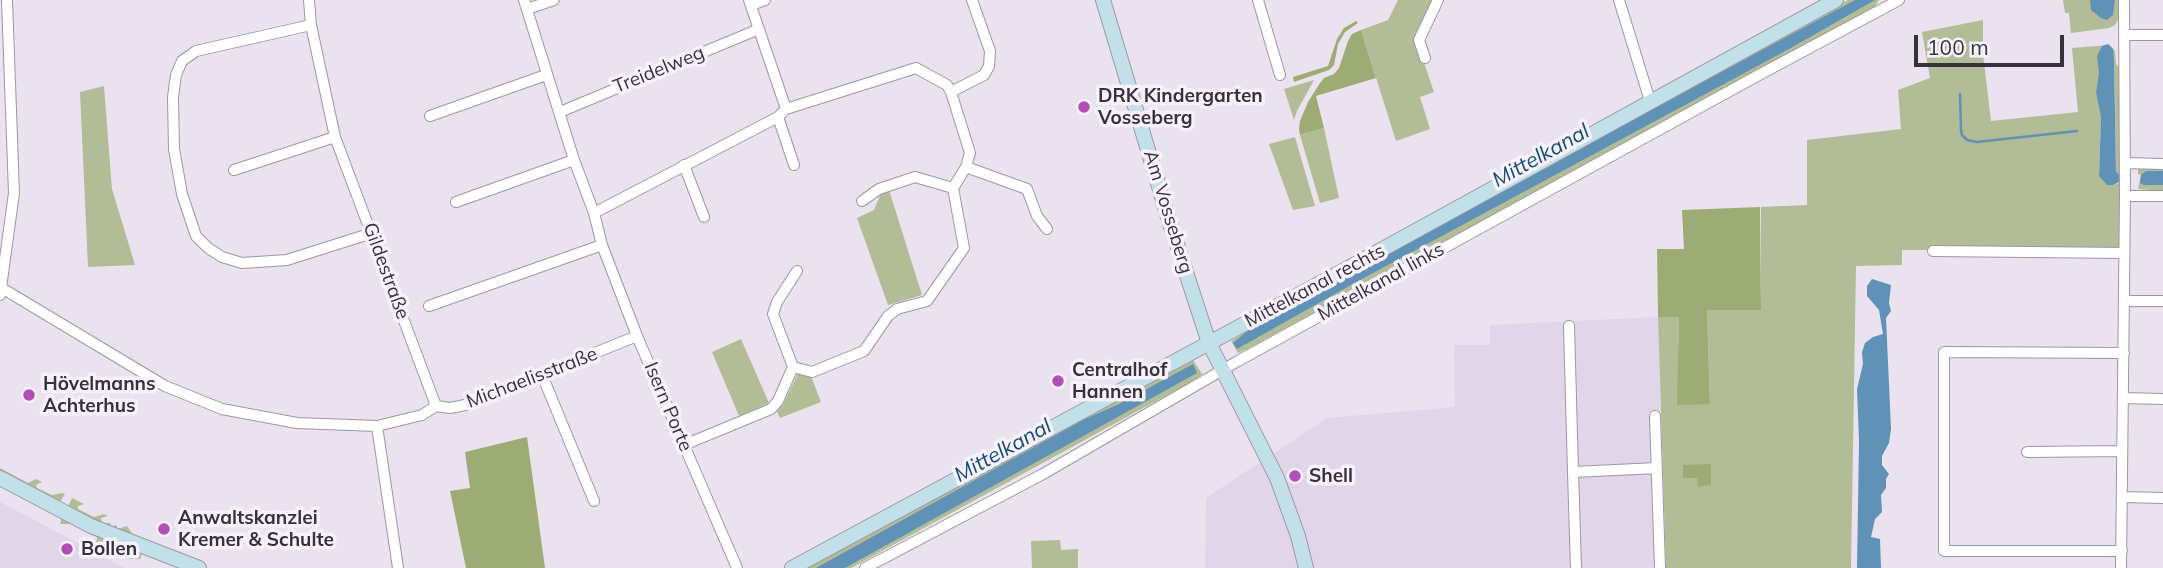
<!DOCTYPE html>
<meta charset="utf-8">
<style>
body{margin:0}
#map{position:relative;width:2163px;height:568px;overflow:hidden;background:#eae3ef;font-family:Mulish,sans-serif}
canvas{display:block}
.scale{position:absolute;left:1914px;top:35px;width:150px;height:32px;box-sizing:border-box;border:4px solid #363338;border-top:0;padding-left:9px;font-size:21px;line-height:24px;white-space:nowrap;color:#363338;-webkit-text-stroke:5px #f7f0fd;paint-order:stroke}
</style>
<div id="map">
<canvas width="2163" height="568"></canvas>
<div class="scale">100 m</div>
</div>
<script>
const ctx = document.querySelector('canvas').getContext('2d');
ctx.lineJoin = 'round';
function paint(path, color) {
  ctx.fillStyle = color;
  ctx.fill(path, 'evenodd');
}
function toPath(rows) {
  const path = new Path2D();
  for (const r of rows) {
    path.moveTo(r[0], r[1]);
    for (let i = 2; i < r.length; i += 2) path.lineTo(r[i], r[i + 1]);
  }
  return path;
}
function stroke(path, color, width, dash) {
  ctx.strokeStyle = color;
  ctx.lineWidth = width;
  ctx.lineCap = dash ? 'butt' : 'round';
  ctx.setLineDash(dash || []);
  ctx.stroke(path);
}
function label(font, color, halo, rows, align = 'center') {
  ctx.font = font + ' Mulish,sans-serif';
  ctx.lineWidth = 7;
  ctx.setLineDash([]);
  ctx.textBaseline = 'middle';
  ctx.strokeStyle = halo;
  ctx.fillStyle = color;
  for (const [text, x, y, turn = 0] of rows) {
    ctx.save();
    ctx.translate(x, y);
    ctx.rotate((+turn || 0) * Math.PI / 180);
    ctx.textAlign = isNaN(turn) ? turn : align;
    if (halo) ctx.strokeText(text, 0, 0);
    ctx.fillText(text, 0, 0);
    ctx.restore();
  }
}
paint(toPath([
 [1658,317,1665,568,1205,568,1206,498,1327,418,1455,407,1454,345,1490,345,1490,325],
 [0,502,8,506,125,568,0,568]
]), '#e1d6e9');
paint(toPath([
 [1398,0,1432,0,1433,4,1416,39,1434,92,1420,97,1430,129,1396,141,1361,30,1388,20],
 [1848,0,1879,0,1874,8,1247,349,1238,353,1231,341,1320,286],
 [2063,0,2119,0,2119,18,2115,25,2109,28,2071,33,2069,13,2065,13],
 [1983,20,1983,54,1991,121,2078,112,2072,48,2110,45,2115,51,2116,64,2120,68,2122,173,2119,174,2116,173,2114,61,2096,93,2101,116,2099,176,2113,185,2122,182,2121,247,2115,250,1902,250,1902,265,1856,266,1851,568,1666,568,1658,317,1679,317,1678,405,1710,403,1707,310,1761,309,1761,207,1807,205,1807,140,1901,129,1898,90,1930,78,1922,32],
 [1314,80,1297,111,1294,120,1284,89],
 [104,86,112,189,135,265,88,267,80,92],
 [1324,128,1339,198,1320,203,1300,135],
 [1295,137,1315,206,1293,210,1269,144],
 [2138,166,2163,166,2163,191,2138,189,2141,175,2138,174],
 [889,190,922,295,888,305,857,218,874,210,881,193],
 [741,339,769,403,739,416,712,352],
 [1193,360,1202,374,1196,379,851,568,808,568,1053,433],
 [798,373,811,376,821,402,780,418,777,411,783,405],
 [0,468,28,483,36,479,42,482,36,485,37,488,52,495,62,493,65,494,60,502,0,471],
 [72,498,84,504,78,506,78,509,94,517,104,514,108,516,101,518,102,523,110,523,111,527,116,525,118,529,127,526,133,535,107,527,68,507],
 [62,517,118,545,140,553,142,555,140,559,128,559,123,557,127,555,127,553,111,545,99,545,93,542,97,540,97,537,72,524,60,524],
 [1060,540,1061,550,1078,549,1078,568,1032,568,1031,541]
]), '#b2bc97');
paint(toPath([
 [1356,21,1358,23,1345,32,1338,44,1334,65,1329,70,1294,82,1293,77,1328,66,1337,39,1344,28],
 [1361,30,1376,78,1316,96,1324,128,1300,135,1299,129,1300,121,1308,102,1320,83,1324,78,1334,74,1339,68,1348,41,1352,34],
 [1760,207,1761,310,1707,310,1710,404,1677,405,1679,317,1658,317,1657,249,1684,249,1682,210],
 [527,437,545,568,466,568,450,491,470,488,465,452],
 [1711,464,1711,485,1698,487,1697,478,1683,478,1683,465]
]), '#9dac74');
paint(toPath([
 [1855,0,1875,0,1789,49,1349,286,1237,349,1233,343,1245,333,1299,300],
 [2090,0,2115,0,2113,15,2107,20,2101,18,2091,10],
 [2108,44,2113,49,2114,61,2116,172,2119,174,2119,182,2113,185,2107,185,2099,176,2101,117,2096,93,2099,73,2097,56,2102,46],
 [2146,171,2163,171,2163,185,2144,185,2140,183,2141,175],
 [1872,279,1891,285,1889,303,1891,311,1886,318,1891,429,1889,443,1882,456,1882,465,1889,474,1886,479,1886,488,1881,495,1882,512,1875,519,1871,537,1880,539,1881,568,1857,568,1859,441,1857,389,1863,364,1862,352,1865,343,1873,337,1883,334,1879,310,1867,296,1867,286],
 [1193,364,1197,373,845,568,816,568,1083,420,1119,404]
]), '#6092b7');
stroke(toPath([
 [1960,94,1961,130,1962,135,1967,140,1977,142,2077,131]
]), '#6092b7', 2.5);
const street = toPath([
 [309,0,311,25,335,137,436,406],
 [524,0,574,160,594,213,602,245,637,336,737,568],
 [749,0,786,109,916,68,947,85,951,92,970,153,966,167,953,188,964,248,927,301,897,309,888,316,864,351,812,372,793,367],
 [1258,0,1280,75],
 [1619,0,1650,101],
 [751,5,765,0],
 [527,9,554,0],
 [311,25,196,51,182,61,176,75,173,97,174,149,182,194,196,236,208,248,222,257,242,263,287,260,372,233],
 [2124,35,2163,35],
 [1425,58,1419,40,1438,0],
 [951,92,984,75,989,66,990,51,972,0],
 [560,112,759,29],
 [782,113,778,117,794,165],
 [430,116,546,75],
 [2125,163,2163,164],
 [684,165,704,217],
 [966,167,1027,189,1037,216,1047,229],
 [234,170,335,137],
 [2125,196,2163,196],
 [862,201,879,189,915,177,953,188],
 [456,202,574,160],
 [594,213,778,117],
 [1933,251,2124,253],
 [0,287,165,386,222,409,297,423,377,426,422,415,436,406,450,408,465,405,637,336],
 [0,295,14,193,7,0],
 [2124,301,2163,301],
 [429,306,602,245],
 [1569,326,1573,472,1657,468],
 [542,375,594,501],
 [2123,398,2163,399],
 [1655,416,1660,568],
 [377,426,398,568],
 [684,445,771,409,778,401,793,367,773,314,777,302,797,271],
 [2027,452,2122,451],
 [1573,472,1576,568],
 [2122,497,2163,498],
 [2122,551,1944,551,1944,352,2124,353],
 [865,568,1043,474,1238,361,1757,76,1899,0],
 [2121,568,2125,196,2124,0]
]);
const secondary = toPath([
 [1103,0,1169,220,1209,343,1277,478,1298,536,1306,568],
 [0,478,91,526,199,568],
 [792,568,1339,273,1836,0]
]);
stroke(street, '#9e97a2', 12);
stroke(secondary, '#9e97a2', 16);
stroke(street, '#fff', 10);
stroke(secondary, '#c1e0ea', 14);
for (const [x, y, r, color] of [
 [1084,107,7,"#b24fb4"],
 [1058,381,7,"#b24fb4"],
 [29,395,7,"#b24fb4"],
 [1295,476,7,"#b24fb4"],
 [164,529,7,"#b24fb4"],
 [67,549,7,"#b24fb4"]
]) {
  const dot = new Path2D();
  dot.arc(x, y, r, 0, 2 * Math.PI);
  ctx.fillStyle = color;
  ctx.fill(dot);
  stroke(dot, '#f7f0fd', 2.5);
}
label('19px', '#363338', '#f7f0fd', [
 ["Treidelweg",659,70,-22],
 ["Am Vosseberg",1168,212,73],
 ["Gildestraße",386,271,70],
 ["Mittelkanal links",1381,282,-29],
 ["Mittelkanal rechts",1315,286,-28],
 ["Michaelisstraße",532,378,-21],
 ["Isern Porte",668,407,67]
]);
label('bold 19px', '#363338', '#f7f0fd', [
 ["DRK Kindergarten",1098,96],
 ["Vosseberg",1098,118],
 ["Centralhof",1072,370],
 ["Hannen",1072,392],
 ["Hövelmanns",43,384],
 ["Achterhus",43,406],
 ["Shell",1309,476],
 ["Anwaltskanzlei",178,518],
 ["Kremer & Schulte",178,540],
 ["Bollen",81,549]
], 'left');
label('italic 21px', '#134e74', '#f7f0fd', [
 ["Mittelkanal",1541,156,-29],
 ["Mittelkanal",1003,451,-29]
]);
</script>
